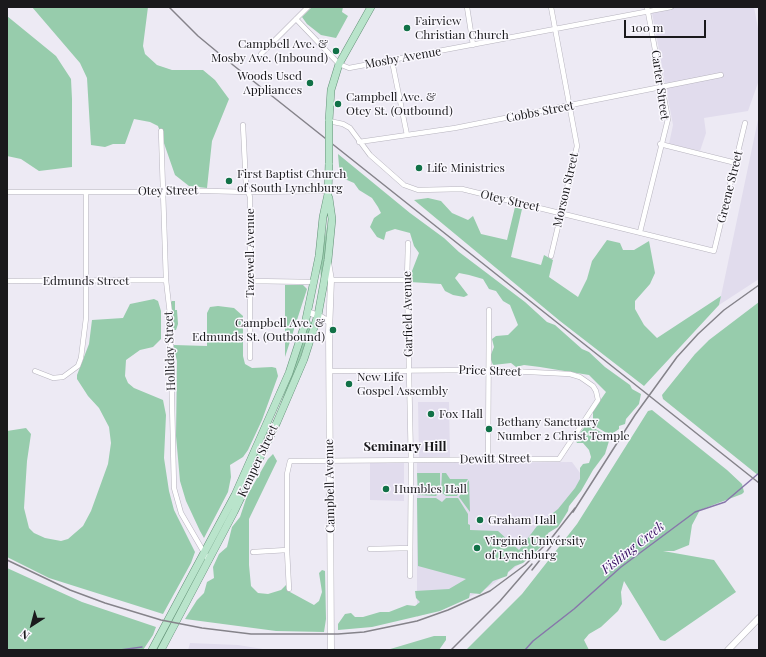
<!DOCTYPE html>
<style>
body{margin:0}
#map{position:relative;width:766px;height:657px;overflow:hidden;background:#edeaf4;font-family:"Playfair Display",serif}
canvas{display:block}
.frame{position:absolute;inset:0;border:8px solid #1a191c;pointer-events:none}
.north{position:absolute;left:12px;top:605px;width:40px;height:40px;-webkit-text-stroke:3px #faf8fe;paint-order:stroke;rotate:216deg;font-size:11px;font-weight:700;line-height:16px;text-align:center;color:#1a191c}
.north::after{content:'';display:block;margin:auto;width:14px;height:18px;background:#1a191c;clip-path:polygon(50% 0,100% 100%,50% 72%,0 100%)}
.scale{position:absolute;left:624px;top:20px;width:82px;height:18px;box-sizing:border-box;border:2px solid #1a191c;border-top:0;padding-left:5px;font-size:12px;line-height:14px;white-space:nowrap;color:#1a191c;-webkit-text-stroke:3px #faf8fe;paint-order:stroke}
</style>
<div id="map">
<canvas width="766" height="657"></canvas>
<div class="frame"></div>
<div class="north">N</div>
<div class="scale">100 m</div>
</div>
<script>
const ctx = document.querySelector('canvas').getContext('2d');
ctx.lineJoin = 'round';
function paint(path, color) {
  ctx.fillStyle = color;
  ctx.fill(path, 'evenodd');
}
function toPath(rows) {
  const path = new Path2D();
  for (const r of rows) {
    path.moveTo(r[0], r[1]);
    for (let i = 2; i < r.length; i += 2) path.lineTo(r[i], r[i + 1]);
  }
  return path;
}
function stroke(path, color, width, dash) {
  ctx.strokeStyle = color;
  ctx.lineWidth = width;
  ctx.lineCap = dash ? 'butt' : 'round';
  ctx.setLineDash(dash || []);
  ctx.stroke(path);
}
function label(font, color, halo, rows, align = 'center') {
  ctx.font = font + ' "Playfair Display",serif';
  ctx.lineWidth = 3;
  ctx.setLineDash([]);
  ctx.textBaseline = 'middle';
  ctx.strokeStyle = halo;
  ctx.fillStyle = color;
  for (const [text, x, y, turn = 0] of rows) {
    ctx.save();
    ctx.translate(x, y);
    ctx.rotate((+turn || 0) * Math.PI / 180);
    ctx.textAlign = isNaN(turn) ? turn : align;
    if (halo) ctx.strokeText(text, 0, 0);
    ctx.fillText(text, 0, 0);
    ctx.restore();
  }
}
paint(toPath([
 [651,7,754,7,759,34,759,80,748,111,704,118,706,133,700,151,669,144,673,125],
 [759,115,759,279,719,305,721,296],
 [418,402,449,402,450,457,419,457],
 [572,462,586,481,560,520,528,558,489,587,465,599,417,617,417,463],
 [370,463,404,463,404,501,370,500],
 [190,643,238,645,269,650,188,650]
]), '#e1dced');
paint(toPath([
 [32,7,148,7,143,46,145,54,157,65,172,70,203,70,215,80,229,99,212,141,207,188,189,186,175,175,158,126,150,122,134,119,125,144,113,144,105,147,91,145,87,78,80,63],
 [312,7,343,7,342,12,348,16,336,38,321,35,307,24,302,17],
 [7,16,56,56,71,79,72,99,72,167,39,171,21,159,7,156],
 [338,154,410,213,444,238,459,252,525,302,547,322,555,325,582,349,589,352,605,367,630,385,632,389,641,394,639,404,626,419,625,424,619,426,619,429,610,435,593,425,593,411,606,392,589,375,540,367,524,365,516,367,511,363,493,365,490,357,494,347,492,339,496,336,508,335,518,325,510,305,503,301,496,291,489,289,483,279,469,275,459,273,455,278,468,295,464,297,453,295,445,291,441,284,410,282,412,271,419,253,414,246,410,233,395,229,386,232,384,240,377,237,370,227,374,218,381,213,378,207,372,198,359,190,354,183,340,177],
 [428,198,441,201,452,213,468,220,473,216,481,234,507,240,515,207,522,209,511,257,541,265,544,255,553,260,549,277,578,297,587,279,592,261,607,240,620,243,623,250,634,250,649,241,655,273,650,284,635,301,635,309,644,325,657,338,721,296,719,305,644,386,560,321,414,200],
 [327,226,326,249,321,280,320,265],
 [285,285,303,285,307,289,285,357],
 [154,299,158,301,161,311,161,339,153,347,140,350,126,360,125,376,128,383,134,388,163,400,166,415,164,458,169,491,174,510,195,552,191,563,163,614,49,578,7,557,7,431,26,428,31,434,27,461,24,508,29,528,34,533,45,538,61,541,68,539,83,526,91,511,108,464,111,443,109,427,99,408,88,396,77,379,77,375,89,344,92,320,123,318,130,304],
 [172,301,175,301,175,310,177,310,178,324,176,330,172,330,171,302],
 [759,302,759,476,663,399,662,395,695,354,709,340],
 [218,306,234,308,243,316,243,356,245,364,252,368,272,367,276,368,278,376,262,420,248,450,243,457,230,465,231,477,228,492,204,538,200,531,186,501,180,481,176,436,177,361,174,349,174,345,207,346,207,313,210,307],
 [310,321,312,323,299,362,279,409,308,322],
 [652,410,727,470,742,484,744,492,742,494,700,510,692,525,689,545,674,551,663,551,714,560,736,592,665,641,660,640,624,581,621,592,622,604,618,611,601,627,589,634,584,640,589,650,466,650,522,594,577,524,648,411],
 [587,424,606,435,609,441,605,454,593,470,581,491,569,506,568,511,558,527,548,533,545,543,523,563,515,566,508,572,507,576,493,581,480,594,470,593,469,598,440,611,372,627,338,630,338,624,345,614,351,613,355,617,363,617,380,612,389,612,407,605,415,606,420,602,416,598,415,591,449,589,466,579,418,566,417,498,436,498,442,502,446,498,458,498,468,514,468,524,470,525,470,530,498,531,519,550,537,526,558,509,575,488,580,479,580,468,583,464,589,463,591,457,589,450,583,443,577,443,575,439],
 [273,454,277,461,249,519,249,565,251,586,258,593,268,594,281,590,286,585,290,592,314,605,319,601,322,592,319,573,322,570,325,571,326,619,324,632,276,631,185,619,197,600,204,593,207,582,214,578,213,567,219,554,227,547,232,527,240,517,247,496,268,459],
 [417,473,440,473,440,492,436,496,418,495],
 [442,473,446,473,450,479,468,479,457,496,446,496,441,492],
 [469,480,470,512,459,497],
 [7,568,82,602,156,627,153,635,143,650,7,650],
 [434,636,446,636,446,640,439,650,387,650]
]), '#97ccac');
stroke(toPath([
 [120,650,142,647],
 [525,650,533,641,574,609,621,567,695,512,725,502,759,473]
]), '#8777aa', 1.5);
const street = toPath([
 [467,7,473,45],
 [551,7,577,146,551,256],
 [296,19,339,64,349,68,671,7],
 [261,54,308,7],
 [392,61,407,135],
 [329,121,343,124,350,128,370,155,404,185,418,190,462,189,714,251,745,123],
 [243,125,246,186,250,197,250,358],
 [161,131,166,280,170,314,174,488,181,513,209,561],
 [359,142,455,128,721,75],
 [660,144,736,163],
 [7,192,162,192,169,190,248,192,329,191],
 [640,232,668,119,647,7],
 [408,243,407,280,411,463,410,576],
 [331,280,407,280],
 [7,281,166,280],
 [251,281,314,282],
 [35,371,53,378,63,377,78,366,81,358,86,318,86,193],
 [488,460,489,310],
 [370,549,410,548],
 [253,552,287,550],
 [289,589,287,550,287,474,290,461,559,459,598,400,596,391,593,386,580,377,570,374,489,370,330,371]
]);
const secondary = toPath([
 [328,262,331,280,329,332,331,650],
 [308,312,321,317,329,322],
 [728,650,759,618]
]);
const primary = toPath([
 [329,121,331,90,339,64,371,7],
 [152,650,235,495,289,373,305,324,319,256,323,217,328,194,329,163],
 [161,650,234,512,277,422,304,359,318,315,328,260,332,219,329,198]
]);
stroke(street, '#b7b4be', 5.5);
stroke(secondary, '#b7b4be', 7);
stroke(primary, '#639177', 8);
stroke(street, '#fff', 4.5);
stroke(secondary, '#fff', 6);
stroke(primary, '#b9e4cb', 7);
stroke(toPath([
 [169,7,198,36,233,65,759,483],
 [573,512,635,415,677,357,698,334,724,310,759,285],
 [7,560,70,590,105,603,161,620,202,628,251,634,338,634,364,632,417,621,448,610,490,591,525,565,550,540,575,508],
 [532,570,559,536],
 [451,650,500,601,532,564]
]), '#85838a', 1.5);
const primaryBridge = toPath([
 [329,163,329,121]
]);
stroke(primaryBridge, '#639177', 8, []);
stroke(primaryBridge, '#b9e4cb', 7);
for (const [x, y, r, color] of [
 [407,28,4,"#117147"],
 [336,51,4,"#117147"],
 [310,83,4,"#117147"],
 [338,104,4,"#117147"],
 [419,168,4,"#117147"],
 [229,181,4,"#117147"],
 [333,330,4,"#117147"],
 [349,384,4,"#117147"],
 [431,414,4,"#117147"],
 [489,429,4,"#117147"],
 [386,489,4,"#117147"],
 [480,520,4,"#117147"],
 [477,548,4,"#117147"]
]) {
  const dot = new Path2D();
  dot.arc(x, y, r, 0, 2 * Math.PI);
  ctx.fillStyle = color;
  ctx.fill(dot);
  stroke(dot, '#faf8fe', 1.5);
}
label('12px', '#1a191c', '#faf8fe', [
 ["Fairview",415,21],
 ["Christian Church",415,35],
 ["Campbell Ave. &",328,44,"right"],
 ["Mosby Ave. (Inbound)",328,58,"right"],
 ["Woods Used",302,76,"right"],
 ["Appliances",302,90,"right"],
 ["Campbell Ave. &",346,97],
 ["Otey St. (Outbound)",346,111],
 ["Life Ministries",427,168],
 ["First Baptist Church",237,174],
 ["of South Lynchburg",237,188],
 ["Campbell Ave. &",325,323,"right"],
 ["Edmunds St. (Outbound)",325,337,"right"],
 ["New Life",357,377],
 ["Gospel Assembly",357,391],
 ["Fox Hall",439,414],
 ["Bethany Sanctuary",497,422],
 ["Number 2 Christ Temple",497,436],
 ["Humbles Hall",394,489],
 ["Graham Hall",488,520],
 ["Virginia University",485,541],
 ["of Lynchburg",485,555]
], 'left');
label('12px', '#1a191c', '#faf8fe', [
 ["Mosby Avenue",403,58,-10],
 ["Carter Street",660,85,82],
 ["Cobbs Street",540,112,-11],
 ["Greene Street",730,187,-76],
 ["Morson Street",566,190,-77],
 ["Otey Street",168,191,-1],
 ["Otey Street",510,201,13],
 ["Tazewell Avenue",250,253,-90],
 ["Edmunds Street",86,281],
 ["Garfield Avenue",408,314,-91],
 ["Holliday Street",170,351,-92],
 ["Price Street",490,371,2],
 ["Dewitt Street",495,459,-1],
 ["Kemper Street",258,461,-65],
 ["Campbell Avenue",330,486,-91]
]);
label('bold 13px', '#1a191c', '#faf8fe', [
 ["Seminary Hill",405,447]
]);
label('italic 13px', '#350d61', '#faf8fe', [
 ["Fishing Creek",633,548,-38]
]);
</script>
